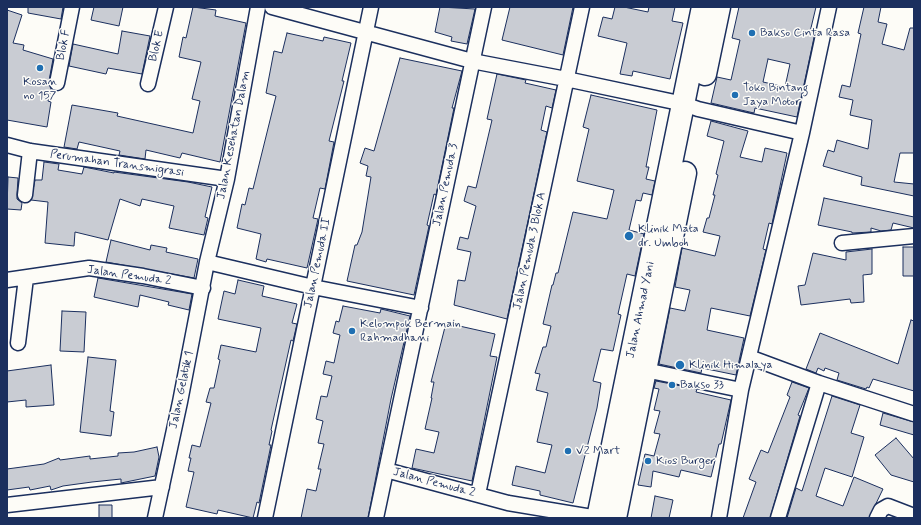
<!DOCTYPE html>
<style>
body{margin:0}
#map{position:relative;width:921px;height:525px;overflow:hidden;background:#fdfcf7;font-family:Mynerve,sans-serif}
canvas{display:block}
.frame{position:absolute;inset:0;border:8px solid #1b2f5e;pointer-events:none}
</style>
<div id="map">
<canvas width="921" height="525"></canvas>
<div class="frame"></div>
</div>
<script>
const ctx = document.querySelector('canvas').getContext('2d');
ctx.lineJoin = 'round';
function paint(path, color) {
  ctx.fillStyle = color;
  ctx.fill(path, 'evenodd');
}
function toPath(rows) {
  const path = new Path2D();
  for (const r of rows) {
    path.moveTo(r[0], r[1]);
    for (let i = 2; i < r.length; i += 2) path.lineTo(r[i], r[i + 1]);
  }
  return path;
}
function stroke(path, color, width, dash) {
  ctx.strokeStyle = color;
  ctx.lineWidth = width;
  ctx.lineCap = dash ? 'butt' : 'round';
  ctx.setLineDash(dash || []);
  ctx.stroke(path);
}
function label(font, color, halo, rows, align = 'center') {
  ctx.font = font + ' Mynerve,sans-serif';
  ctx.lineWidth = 3;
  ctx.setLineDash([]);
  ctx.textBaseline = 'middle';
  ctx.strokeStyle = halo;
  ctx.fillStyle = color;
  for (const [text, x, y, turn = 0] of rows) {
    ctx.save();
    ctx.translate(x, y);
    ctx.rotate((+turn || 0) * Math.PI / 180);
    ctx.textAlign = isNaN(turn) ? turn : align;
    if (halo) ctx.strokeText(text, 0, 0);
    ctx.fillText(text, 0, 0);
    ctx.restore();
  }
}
const building = toPath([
 [28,7,63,7,61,19,28,13,28,7],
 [94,7,123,7,119,26,91,20,94,7],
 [193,7,216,10,215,16,246,23,220,162,182,153,180,158,146,150,145,159,119,155,120,151,79,142,77,149,64,147,72,105,118,113,117,116,193,133,200,101,192,99,201,62,179,57,183,37,186,38,193,7],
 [440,7,475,9,467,44,451,41,452,37,435,32,440,7],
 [510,7,573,7,563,55,502,40,510,7],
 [615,7,624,7,648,12,649,7,675,7,672,21,683,23,670,79,633,71,632,76,620,74,627,43,598,36,603,17,612,19,615,7],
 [739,7,816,7,810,32,815,33,797,117,755,108,754,113,711,103,717,77,731,80,740,40,732,38,739,7],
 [768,59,790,64,785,87,763,82,768,59],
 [864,7,881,7,878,22,887,24,882,44,904,50,910,28,914,28,914,153,900,153,894,182,914,184,914,196,861,185,862,177,823,166,828,150,834,152,837,140,868,149,872,120,850,115,853,100,839,97,842,85,850,87,861,34,858,33,864,7],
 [7,10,22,15,13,43,24,45,23,50,53,59,49,81,51,89,48,101,51,102,47,127,7,120,7,10],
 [122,31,150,36,142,74,108,68,106,74,69,66,73,44,118,54,122,31],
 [287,33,323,41,324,37,351,43,342,81,344,81,329,141,334,142,325,189,320,188,313,218,318,219,307,268,267,259,266,262,256,259,261,234,237,228,242,204,245,205,249,188,253,189,276,96,266,93,274,51,282,53,287,33],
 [400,58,462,71,452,108,454,108,436,195,434,194,427,225,429,226,414,295,347,281,355,245,357,245,362,232,371,177,366,176,368,166,360,163,365,148,374,151,400,58],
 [497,74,526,80,525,83,556,90,552,108,546,106,541,130,547,132,507,319,454,305,458,280,465,281,471,252,457,249,460,237,468,239,476,206,464,201,468,186,476,188,492,120,487,119,497,74],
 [591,95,657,110,646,167,649,167,646,179,655,181,652,195,643,193,641,201,636,200,629,230,644,234,635,276,627,274,618,314,621,315,613,351,601,349,593,381,601,383,597,408,573,503,540,495,540,491,512,485,516,466,545,473,552,445,537,442,548,393,536,390,540,374,535,373,543,347,546,347,551,326,543,324,552,285,553,285,556,273,558,273,573,212,607,219,614,190,577,181,589,129,583,127,591,95],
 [711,121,748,131,740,157,762,162,765,148,787,153,772,224,769,223,763,249,766,250,750,316,711,308,707,330,744,338,736,375,702,368,701,373,659,364,670,308,685,311,690,290,675,287,682,248,715,256,720,236,703,232,707,218,709,218,715,195,713,195,718,175,716,174,724,141,707,136,711,121],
 [44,162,59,164,58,170,82,174,84,167,114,173,114,172,188,182,212,187,205,217,208,218,204,235,169,228,174,206,142,199,140,206,120,199,108,240,75,232,74,246,45,243,48,202,31,200,35,180,42,180,44,162],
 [8,177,18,178,17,194,17,199,22,203,21,210,7,209,8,177],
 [824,198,914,217,914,228,893,223,891,230,881,231,871,228,871,232,852,233,852,232,818,225,824,198],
 [111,240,150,250,151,245,167,248,166,252,198,259,194,278,106,262,111,240],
 [903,247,914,247,914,276,903,276,903,247],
 [872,249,872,274,863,275,864,302,851,303,850,299,801,305,798,286,805,285,813,253,846,260,846,252,872,249],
 [98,278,192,294,189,310,168,305,169,302,140,295,138,307,94,297,98,278],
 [238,280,264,286,262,296,297,304,292,323,297,324,293,341,291,340,271,430,272,431,269,445,271,445,259,503,257,502,253,518,218,510,217,514,186,507,194,472,188,471,191,458,189,458,192,445,200,447,211,403,206,402,210,388,214,388,220,360,218,359,221,345,256,352,261,328,218,319,224,291,235,294,238,280],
 [343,306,380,313,381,309,410,316,391,399,368,518,301,518,307,489,316,491,321,469,318,469,324,444,318,443,323,421,316,419,321,396,327,397,332,376,323,374,326,361,334,363,340,335,333,333,336,321,339,322,343,306],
 [62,311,86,312,84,352,60,351,62,311],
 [911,320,914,321,914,391,873,379,869,388,867,387,866,389,837,380,839,373,825,368,824,371,818,368,816,373,806,369,820,333,898,364,911,320],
 [446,323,495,334,490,356,497,357,472,481,412,468,416,449,434,453,439,432,425,429,432,398,431,398,434,382,431,382,446,323],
 [88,357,116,360,110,411,114,412,111,436,80,432,88,357],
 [51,365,54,405,26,407,26,400,7,402,7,371,51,365],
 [656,381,697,389,696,392,731,400,721,444,719,444,711,477,681,470,679,477,653,471,651,487,638,485,645,454,654,456,660,434,654,433,660,411,654,410,659,389,654,388,656,381],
 [792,382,809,388,798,415,800,416,770,518,743,518,756,482,749,479,761,450,768,453,790,397,787,395,792,382],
 [832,396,860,405,851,433,864,437,852,477,825,468,816,496,843,506,854,477,883,489,869,518,787,518,796,488,802,491,832,396],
 [883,413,914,422,914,435,880,425,883,413],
 [896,438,914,459,914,482,891,475,875,455,896,438],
 [157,447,159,457,155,476,121,483,121,479,92,482,63,486,51,490,50,486,30,490,29,487,7,490,7,469,44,464,59,458,60,460,90,456,90,459,118,456,118,453,134,452,157,447],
 [655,496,673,500,669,518,651,518,655,496],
 [99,505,112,505,112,518,99,518,99,505]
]);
paint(building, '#c9ccd3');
stroke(building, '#1b2f5e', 1);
const street = toPath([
 [272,7,472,61,566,79,684,104,698,109,802,133],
 [57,83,72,7],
 [148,84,166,7],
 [7,145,30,151,227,179],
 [25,195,30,151],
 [842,243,914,236],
 [207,262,313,287,421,308],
 [7,280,89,268,143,276,203,288],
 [18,343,26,278],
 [749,357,819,383,914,414],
 [645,370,741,390],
 [386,470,508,503,598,518],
 [478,494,582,7],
 [7,505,162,487],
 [155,518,180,402,207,262,227,179,258,7],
 [265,518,371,7],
 [376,518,484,7],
 [719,518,741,390,802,133,829,7],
 [778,518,819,383],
 [877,518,881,510,888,506,914,516]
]);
const primary = toPath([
 [705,74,719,7],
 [598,518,703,7],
 [615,518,685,173]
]);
stroke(street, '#1b2f5e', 17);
stroke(primary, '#1b2f5e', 25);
stroke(street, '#fdfcf7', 14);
stroke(primary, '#fdfcf7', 22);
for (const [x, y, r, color] of [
 [752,33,4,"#1f6fb2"],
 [40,68,4,"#1f6fb2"],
 [735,95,4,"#1f6fb2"],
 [629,236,5,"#1f6fb2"],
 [352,331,4,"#1f6fb2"],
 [680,365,5,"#1f6fb2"],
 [672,385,4,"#1f6fb2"],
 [568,451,4,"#1f6fb2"],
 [648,461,4,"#1f6fb2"]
]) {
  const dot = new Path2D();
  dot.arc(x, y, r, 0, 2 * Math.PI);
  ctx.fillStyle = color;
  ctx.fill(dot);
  stroke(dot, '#fdfcf7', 1.5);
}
label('12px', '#1b2f5e', '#fdfcf7', [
 ["Bakso Cinta Rasa",760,33],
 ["Kosan",40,82,"center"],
 ["no 157",40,96,"center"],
 ["Toko Bintang",743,88],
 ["Jaya Motor",743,102],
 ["Klinik Mata",638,229],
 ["dr. Umboh",638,243],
 ["Kelompok Bermain",360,324],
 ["Rahmadhani",360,338],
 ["Klinik Himalaya",689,365],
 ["Bakso 33",680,385],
 ["V2 Mart",576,451],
 ["Kios Burger",656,461]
], 'left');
label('12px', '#1b2f5e', '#fdfcf7', [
 ["Blok F",64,45,-79],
 ["Blok E",157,46,-77],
 ["Jalan Kesehatan Dalam",234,135,-79],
 ["Perumahan Transmigrasi",117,164,8],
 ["Jalan Pemuda 3",446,185,-78],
 ["Jalan Pemuda 3 Blok A",530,251,-78],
 ["Jalan Pemuda II",318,263,-78],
 ["Jalan Pemuda 2",129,276,8],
 ["Jalan Ahmad Yani",641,310,-78],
 ["Jalan Gelatik 1",182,390,-78],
 ["Jalan Pemuda 2",434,483,15]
]);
</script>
